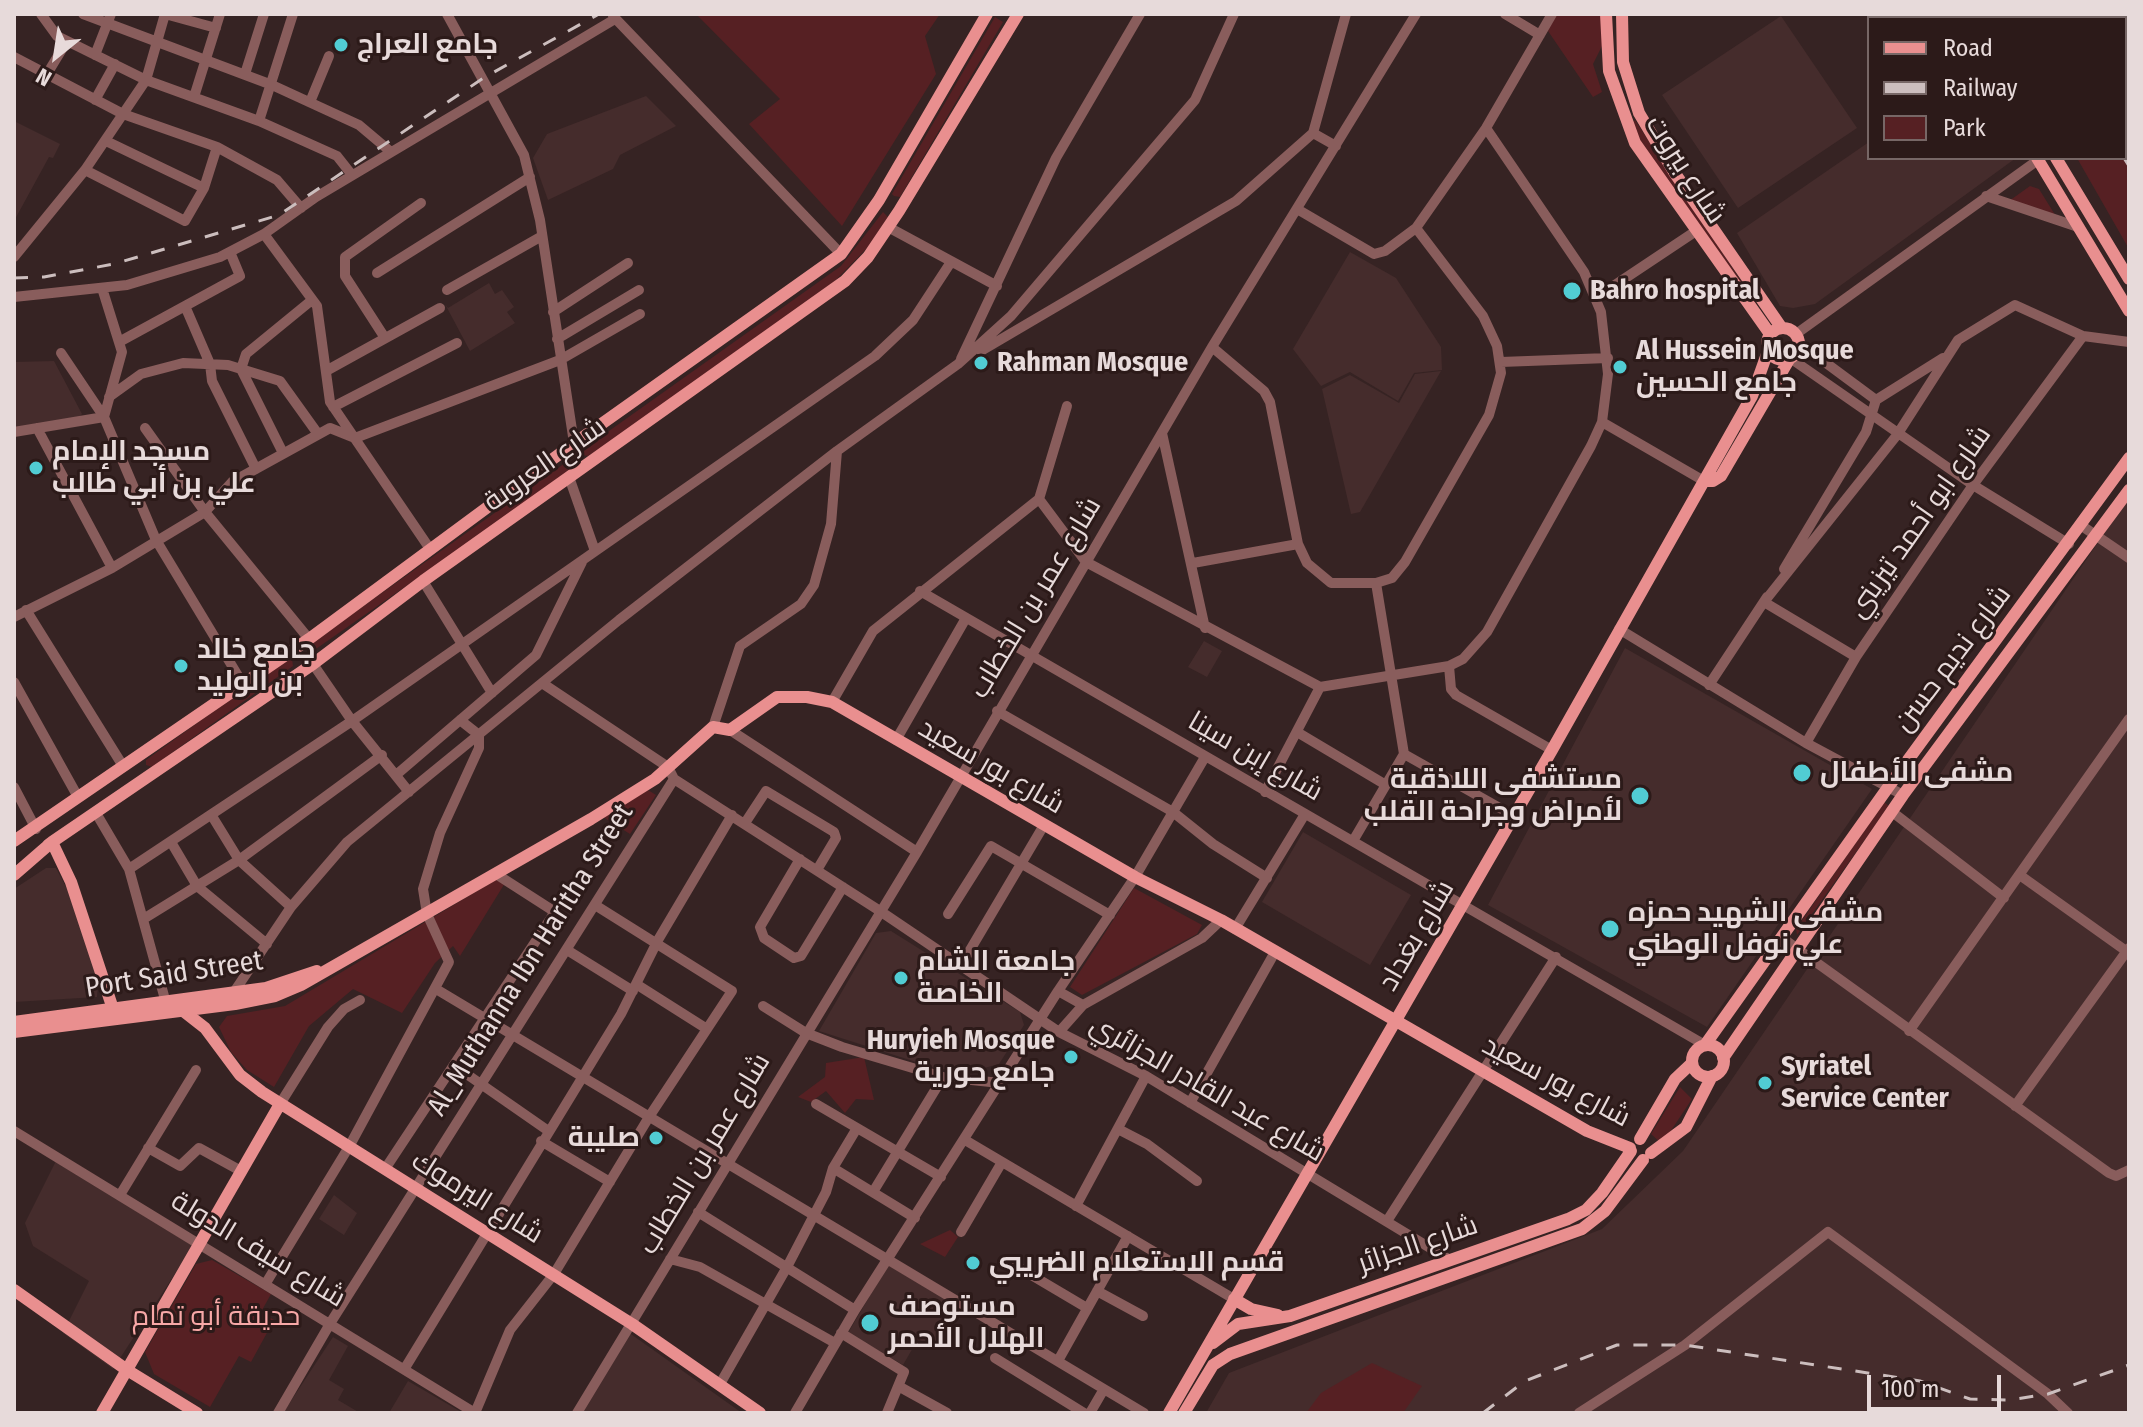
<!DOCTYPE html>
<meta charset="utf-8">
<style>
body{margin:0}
#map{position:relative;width:2143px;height:1427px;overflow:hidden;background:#362323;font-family:"Fira Sans Condensed",sans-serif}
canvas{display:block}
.frame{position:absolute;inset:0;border:16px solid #e7dada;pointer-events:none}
.legend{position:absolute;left:1867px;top:16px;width:260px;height:144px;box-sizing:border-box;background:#2c1a19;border:2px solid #776766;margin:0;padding:10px 14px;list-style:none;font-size:24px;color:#e7dada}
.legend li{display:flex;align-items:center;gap:16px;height:40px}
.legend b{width:40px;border:2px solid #776766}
.north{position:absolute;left:16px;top:16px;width:80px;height:80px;-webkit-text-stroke:6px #2c1a19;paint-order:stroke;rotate:210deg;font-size:22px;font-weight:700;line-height:32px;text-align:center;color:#e7dada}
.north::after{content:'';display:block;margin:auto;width:28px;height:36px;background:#e7dada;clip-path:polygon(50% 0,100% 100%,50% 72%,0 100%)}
.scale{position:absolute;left:1867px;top:1375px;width:134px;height:36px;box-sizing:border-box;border:4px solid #e7dada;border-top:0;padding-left:10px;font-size:24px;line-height:28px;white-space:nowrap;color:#e7dada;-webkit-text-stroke:6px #2c1a19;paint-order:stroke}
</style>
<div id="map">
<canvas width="2143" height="1427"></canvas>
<div class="frame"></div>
<ul class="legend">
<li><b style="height:10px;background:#e98f8f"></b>Road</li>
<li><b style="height:10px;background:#ccbebe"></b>Railway</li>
<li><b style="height:22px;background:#562023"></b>Park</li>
</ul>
<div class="north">N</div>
<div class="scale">100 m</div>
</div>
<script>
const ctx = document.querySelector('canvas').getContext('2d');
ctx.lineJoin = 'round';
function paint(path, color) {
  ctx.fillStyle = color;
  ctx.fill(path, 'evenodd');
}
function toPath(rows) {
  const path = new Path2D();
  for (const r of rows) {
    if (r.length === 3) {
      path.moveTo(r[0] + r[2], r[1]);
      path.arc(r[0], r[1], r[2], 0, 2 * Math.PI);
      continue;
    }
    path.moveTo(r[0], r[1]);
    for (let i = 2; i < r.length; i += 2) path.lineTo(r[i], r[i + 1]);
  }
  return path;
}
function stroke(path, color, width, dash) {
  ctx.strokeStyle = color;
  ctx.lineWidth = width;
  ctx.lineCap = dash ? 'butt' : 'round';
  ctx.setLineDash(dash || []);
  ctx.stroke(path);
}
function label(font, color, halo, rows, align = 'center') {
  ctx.font = font + ' "Fira Sans Condensed",Cairo,sans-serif';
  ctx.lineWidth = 6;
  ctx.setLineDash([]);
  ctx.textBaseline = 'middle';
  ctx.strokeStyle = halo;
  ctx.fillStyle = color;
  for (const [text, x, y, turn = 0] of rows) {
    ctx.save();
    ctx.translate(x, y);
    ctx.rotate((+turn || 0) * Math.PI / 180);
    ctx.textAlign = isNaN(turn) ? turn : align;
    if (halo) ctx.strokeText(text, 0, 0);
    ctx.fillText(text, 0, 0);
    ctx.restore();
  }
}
paint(toPath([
 [1781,16,1857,128,1738,208,1662,95],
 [646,96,676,126,620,155,613,169,548,200,533,158,547,134],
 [14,121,60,144,53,158,49,157,14,221],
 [1869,142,1869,158,2016,158,1815,304,1793,308,1780,306,1737,233],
 [1350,252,1396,278,1441,347,1442,370,1414,373,1398,401,1350,372,1321,386,1293,349],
 [489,283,495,294,502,290,514,307,507,312,515,323,470,351,445,304,448,308],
 [54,361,82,414,77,419,14,428,14,362],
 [1441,371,1360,512,1351,514,1322,389,1350,375,1399,403,1415,374],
 [2129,497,2129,1413,1206,1413,1229,1373,1602,1229,1683,1151],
 [1204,641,1222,651,1207,677,1188,667],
 [1625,648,1872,789,1707,1027,1488,905],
 [1303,832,1411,895,1370,965,1262,902],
 [46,868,56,868,85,923,98,985,97,997,14,1002,14,889],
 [891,931,1020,1012,1024,1025,999,1064,973,1071,938,1069,819,1031,876,933],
 [56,1161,193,1246,113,1369,63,1333,89,1281,33,1246,25,1223],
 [334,1195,357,1213,344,1235,319,1219],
 [888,1265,961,1308,936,1349,918,1339,903,1365,848,1333],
 [628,1332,742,1413,578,1413],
 [333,1337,348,1346,329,1380,344,1389,338,1400,360,1413,283,1413],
 [408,1381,463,1413,389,1413]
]), '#452c2c');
paint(toPath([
 [696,14,940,14,925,36,936,74,842,226,749,124,780,99],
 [1552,14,1605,14,1605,40,1593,64,1602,92,1593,97,1548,31],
 [995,17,1003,22,900,197,894,196,892,194],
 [2125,116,2129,122,2129,249,2077,158,2125,158],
 [1635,120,1757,305,1756,308,1645,150,1631,125],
 [2030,186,2039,189,2057,218,2009,201],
 [883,212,888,217,868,247,834,282,605,445,588,456,583,455,585,448,841,266],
 [565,463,571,468,568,473,313,651,307,646],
 [287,658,292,659,293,666,152,767,146,765,146,760],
 [648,790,656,795,630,834,603,817],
 [1884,802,1889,806,1797,935,1796,929],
 [497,879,505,883,460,956,453,946,435,963,402,1013,353,989,309,1026,274,1087,247,1070,231,1052,219,1027,227,1016,285,1006],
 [1134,888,1202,925,1197,934,1082,995,1070,987],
 [864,1057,874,1100,856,1099,845,1113,826,1091,811,1102,798,1097,825,1077,826,1063],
 [1680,1087,1692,1099,1662,1144,1651,1134],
 [950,1230,958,1237,945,1257,920,1244],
 [212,1260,271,1294,261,1312,274,1320,251,1362,239,1356,210,1407,154,1374,145,1352,196,1264],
 [1372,1363,1422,1386,1403,1413,1306,1413,1321,1393]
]), '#562023');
stroke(toPath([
 [41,14,57,36,146,80,259,121,337,156,352,175],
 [83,14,272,85,359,125,391,152],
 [165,14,216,28],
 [447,14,524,155,540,220,574,443],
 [1505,14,1540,35],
 [2098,14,2099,18],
 [613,16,841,254],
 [2083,18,2084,14],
 [95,55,111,14],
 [14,57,123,114,217,147,277,180,301,208],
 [2125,71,2129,73],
 [47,74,67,41],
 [245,74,264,14],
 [194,97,220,14],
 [95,100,115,64],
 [310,102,329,56],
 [259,121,293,14],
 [1313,133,1336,146],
 [106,141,204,188],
 [85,170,185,221,204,188,217,147],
 [1986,196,2078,227],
 [1297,209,1374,254,1385,251,1416,228,1486,128,1552,14],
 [888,227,997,286],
 [264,234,317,306,330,402,430,549],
 [14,257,85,170,146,80,165,14],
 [377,273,530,177],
 [102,288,122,352,104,417,156,540,243,684],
 [447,290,542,236],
 [14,297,127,285,220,257,264,234,316,197,615,19],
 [1597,297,1696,231],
 [185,306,210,364,212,381,256,469],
 [553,312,628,263],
 [1796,334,2038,160],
 [385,338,345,276,345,257,421,203],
 [557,339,639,290],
 [119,342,240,276,230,252],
 [1799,343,1876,400],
 [1212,347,1264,391,1270,402,1298,544,1307,563,1331,583,1376,583,1392,578,1405,562,1489,415,1501,373,1497,346,1483,316,1416,228],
 [981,351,1236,201,1313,133,1346,14],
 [1790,358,1973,485,2069,544],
 [961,359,1056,158,1140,14],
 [1501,362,1608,358],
 [326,371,440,308],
 [109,397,141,374,183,363,228,365,280,381,318,434],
 [333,407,457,343],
 [1602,422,1704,481],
 [37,428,112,568],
 [145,428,205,512,309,639],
 [14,432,104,417,61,353],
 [1162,433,1205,628],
 [283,453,241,369,246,354,312,300],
 [569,477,595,551],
 [1039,499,1067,406],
 [2082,526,2129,558],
 [1193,563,1298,544],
 [1784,569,1866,432,1876,400,1943,358],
 [423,581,492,693],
 [920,591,1705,1045],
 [1764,602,1897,435,1958,340,2015,305,2083,336,2129,342],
 [1764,602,1856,657],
 [26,610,123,766],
 [14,617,112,568,205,512,232,482,330,428,355,438,560,360,640,314],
 [1619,629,1806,743,1903,795],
 [313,664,352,721,409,792],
 [1449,666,1451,689,1456,695,1552,750],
 [14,682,78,797],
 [542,683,668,767,674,779,880,911,1059,1032,1146,1076,1450,1260],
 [1709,685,1767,597],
 [832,702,873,631,1039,499,1086,562,1320,687,1449,666,1463,659,1487,632,1591,446,1602,422,1608,374,1601,312,1584,272,1486,128],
 [997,711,1173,812,1213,844,1267,878],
 [713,727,740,646,801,604,814,585,831,524,837,451],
 [730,730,917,852],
 [1297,732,1386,785],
 [896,740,966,618],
 [1806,743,1856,657,1973,485,2083,336],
 [1404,754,1514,816],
 [396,775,536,655,582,562],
 [14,787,36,829],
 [1265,792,1320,687],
 [1891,811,2004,898],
 [96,813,129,869,166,1003],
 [212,816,239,860,291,907],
 [745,823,766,791,834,832,836,838,817,870],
 [1353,841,1404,754,1376,583],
 [171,842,197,886,267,944],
 [800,859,760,927,764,938,794,958,801,956,843,887],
 [129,869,352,721,875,356,913,320,951,262],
 [2021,876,2129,953],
 [948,914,991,846,1110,915],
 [145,918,239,860,382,755],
 [1235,929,1305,814],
 [1781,937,2109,1173,2116,1176,2129,1170],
 [567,950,633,991],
 [960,967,1044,825],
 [636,984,707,1029],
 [436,989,1144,1413],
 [1058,991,1083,1005],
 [234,992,291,907,347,842,619,620,837,451,958,364,1011,316,1195,100,1234,14],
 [763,1006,806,1033,842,1047,943,1077,1000,1083],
 [1909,1031,2129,719],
 [1059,1032,1083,1005,1202,938,1221,920],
 [455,1066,547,1130],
 [1190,1103,1275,952],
 [280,1104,328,1027,344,1009,360,1000],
 [816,1104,941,1177],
 [2015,1106,2129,948],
 [1118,1129,1147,1144,1197,1181],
 [14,1131,475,1413],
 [965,1140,1234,1299],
 [541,1141,610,1182],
 [148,1148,180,1166,199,1148,241,1171],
 [833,1168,857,1128],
 [385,1169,553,915,552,910,496,874],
 [873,1192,943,1077],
 [120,1195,196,1070],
 [1076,1206,1146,1076],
 [698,1212,855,1310],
 [1387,1221,1556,957],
 [961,1232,1002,1162],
 [670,1259,700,1267,835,1343],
 [1011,1263,1087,1308],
 [266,1283,350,1145,449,962,427,914,423,889,440,833,479,748,479,735,460,720],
 [1097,1291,1143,1316],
 [841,1333,904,1372,887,1413],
 [995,1358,1084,1413],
 [1059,1359,1128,1236],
 [405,1368,621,1014,658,940,732,815],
 [720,1384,787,1267,826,1192,833,1168,915,1218],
 [900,1387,947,1413],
 [278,1413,331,1322,674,779],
 [475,1413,510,1330,554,1274,649,1117,732,991,595,905],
 [577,1413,917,852,1212,347,1416,14],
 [795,1413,855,1310,1058,991,1135,877,1205,757],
 [1090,1413,1104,1389],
 [1579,1413,1685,1345,1828,1232,2048,1394,2068,1413]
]), '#895d5c', 10);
stroke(toPath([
 [1606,14,1609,71,1635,143,1770,334],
 [1622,14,1623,62,1639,113,1674,172,1781,327],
 [1947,14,1950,18],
 [1970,14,1972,18],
 [2037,158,2129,311],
 [2056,158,2129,279],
 [1783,344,16],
 [1704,481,1713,481,1721,476,1790,358],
 [14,841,309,639,569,447,841,254,879,200,987,14],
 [48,845,52,842,71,882,113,1009],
 [14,875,52,842,313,664,423,581,845,281,868,257,899,211,1018,14],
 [182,1010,205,1028,240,1075,262,1092,632,1324,760,1413],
 [14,1022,266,988,317,971],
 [14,1032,235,1004,275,996,301,985,591,819,655,779,713,727,730,730,777,697,807,697,832,702,1135,877,1221,920,1587,1131,1630,1148],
 [1705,1045,1889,786,2129,458],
 [1708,1061,16],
 [1723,1058,1903,795,2129,490],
 [1640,1139,1675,1079,1692,1063],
 [1651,1153,1686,1127,1712,1076],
 [14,1290,127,1370,197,1413],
 [1234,1299,1251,1309,1278,1315],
 [1213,1343,1238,1324,1290,1316,1568,1219,1586,1210,1602,1193,1631,1151],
 [102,1413,280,1104],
 [1169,1413,1552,750,1752,396,1768,351],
 [1184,1413,1213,1365,1230,1354,1582,1229,1605,1211,1643,1160]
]), '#e98f8f', 12);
stroke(toPath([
 [2031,14,2034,18],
 [2124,158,2129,166],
 [14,278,44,277,114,264,279,215,485,77,599,14],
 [1483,1413,1525,1381,1617,1345,1685,1345,1920,1381,1970,1399,2009,1400,2048,1394,2129,1365]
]), '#ccbebe', 3, [14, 14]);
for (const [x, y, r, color] of [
 [341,45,8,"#51ccd3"],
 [1572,291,10,"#51ccd3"],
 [981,363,8,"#51ccd3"],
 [1620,367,8,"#51ccd3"],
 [36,468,8,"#51ccd3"],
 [181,666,8,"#51ccd3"],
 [1802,773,10,"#51ccd3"],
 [1640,796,10,"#51ccd3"],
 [1610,929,10,"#51ccd3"],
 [901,978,8,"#51ccd3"],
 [1071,1057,8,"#51ccd3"],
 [1765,1083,8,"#51ccd3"],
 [656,1138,8,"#51ccd3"],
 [973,1263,8,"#51ccd3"],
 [870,1323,10,"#51ccd3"]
]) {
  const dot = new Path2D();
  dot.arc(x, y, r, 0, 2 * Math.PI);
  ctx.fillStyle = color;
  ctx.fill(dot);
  stroke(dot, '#2c1a19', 3);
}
label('bold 28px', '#e7dada', '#2c1a19', [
 ["جامع العراج",357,45],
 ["Bahro hospital",1590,291],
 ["Al Hussein Mosque",1636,351],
 ["جامع الحسين",1636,383],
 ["Rahman Mosque",997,363],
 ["مسجد الإمام",52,452],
 ["علي بن أبي طالب",52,484],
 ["جامع خالد",197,650],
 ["بن الوليد",197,682],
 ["مشفى الأطفال",1820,773],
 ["مستشفى اللاذقية",1622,780,"right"],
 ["لأمراض وجراحة القلب",1622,812,"right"],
 ["مشفى الشهيد حمزه",1628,913],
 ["علي نوفل الوطني",1628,945],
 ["جامعة الشام",917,962],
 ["الخاصة",917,994],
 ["Huryieh Mosque",1055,1041,"right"],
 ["جامع حورية",1055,1073,"right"],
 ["Syriatel",1781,1067],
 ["Service Center",1781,1099],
 ["صليبة",640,1138,"right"],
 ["قسم الاستعلام الضريبي",989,1263],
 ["مستوصف",888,1307],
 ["الهلال الأحمر",888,1339]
], 'left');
label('28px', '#e7dada', '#2c1a19', [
 ["شارع بيروت",1685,170,57],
 ["شارع العروبة",545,465,-35],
 ["شارع ابو أحمد تيزيني",1920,522,-55],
 ["شارع عمر بن الخطاب",1036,598,-59],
 ["شارع نديم حسن",1953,659,-53],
 ["شارع إبن سينا",1255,757,30],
 ["شارع بور سعيد",991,767,30],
 ["شارع بغداد",1417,936,-60],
 ["Al_Muthanna Ibn Haritha Street",531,960,-58],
 ["Port Said Street",174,975,-9],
 ["شارع بور سعيد",1556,1082,28],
 ["شارع عبد القادر الجزائري",1207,1089,30],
 ["شارع عمر بن الخطاب",705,1154,-59],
 ["شارع اليرموك",477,1198,32],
 ["شارع الجزائر",1418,1245,-19],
 ["شارع سيف الدولة",258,1250,31]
]);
label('28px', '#f8a8a7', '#2c1a19', [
 ["حديقة أبو تمام",216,1317]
]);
</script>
